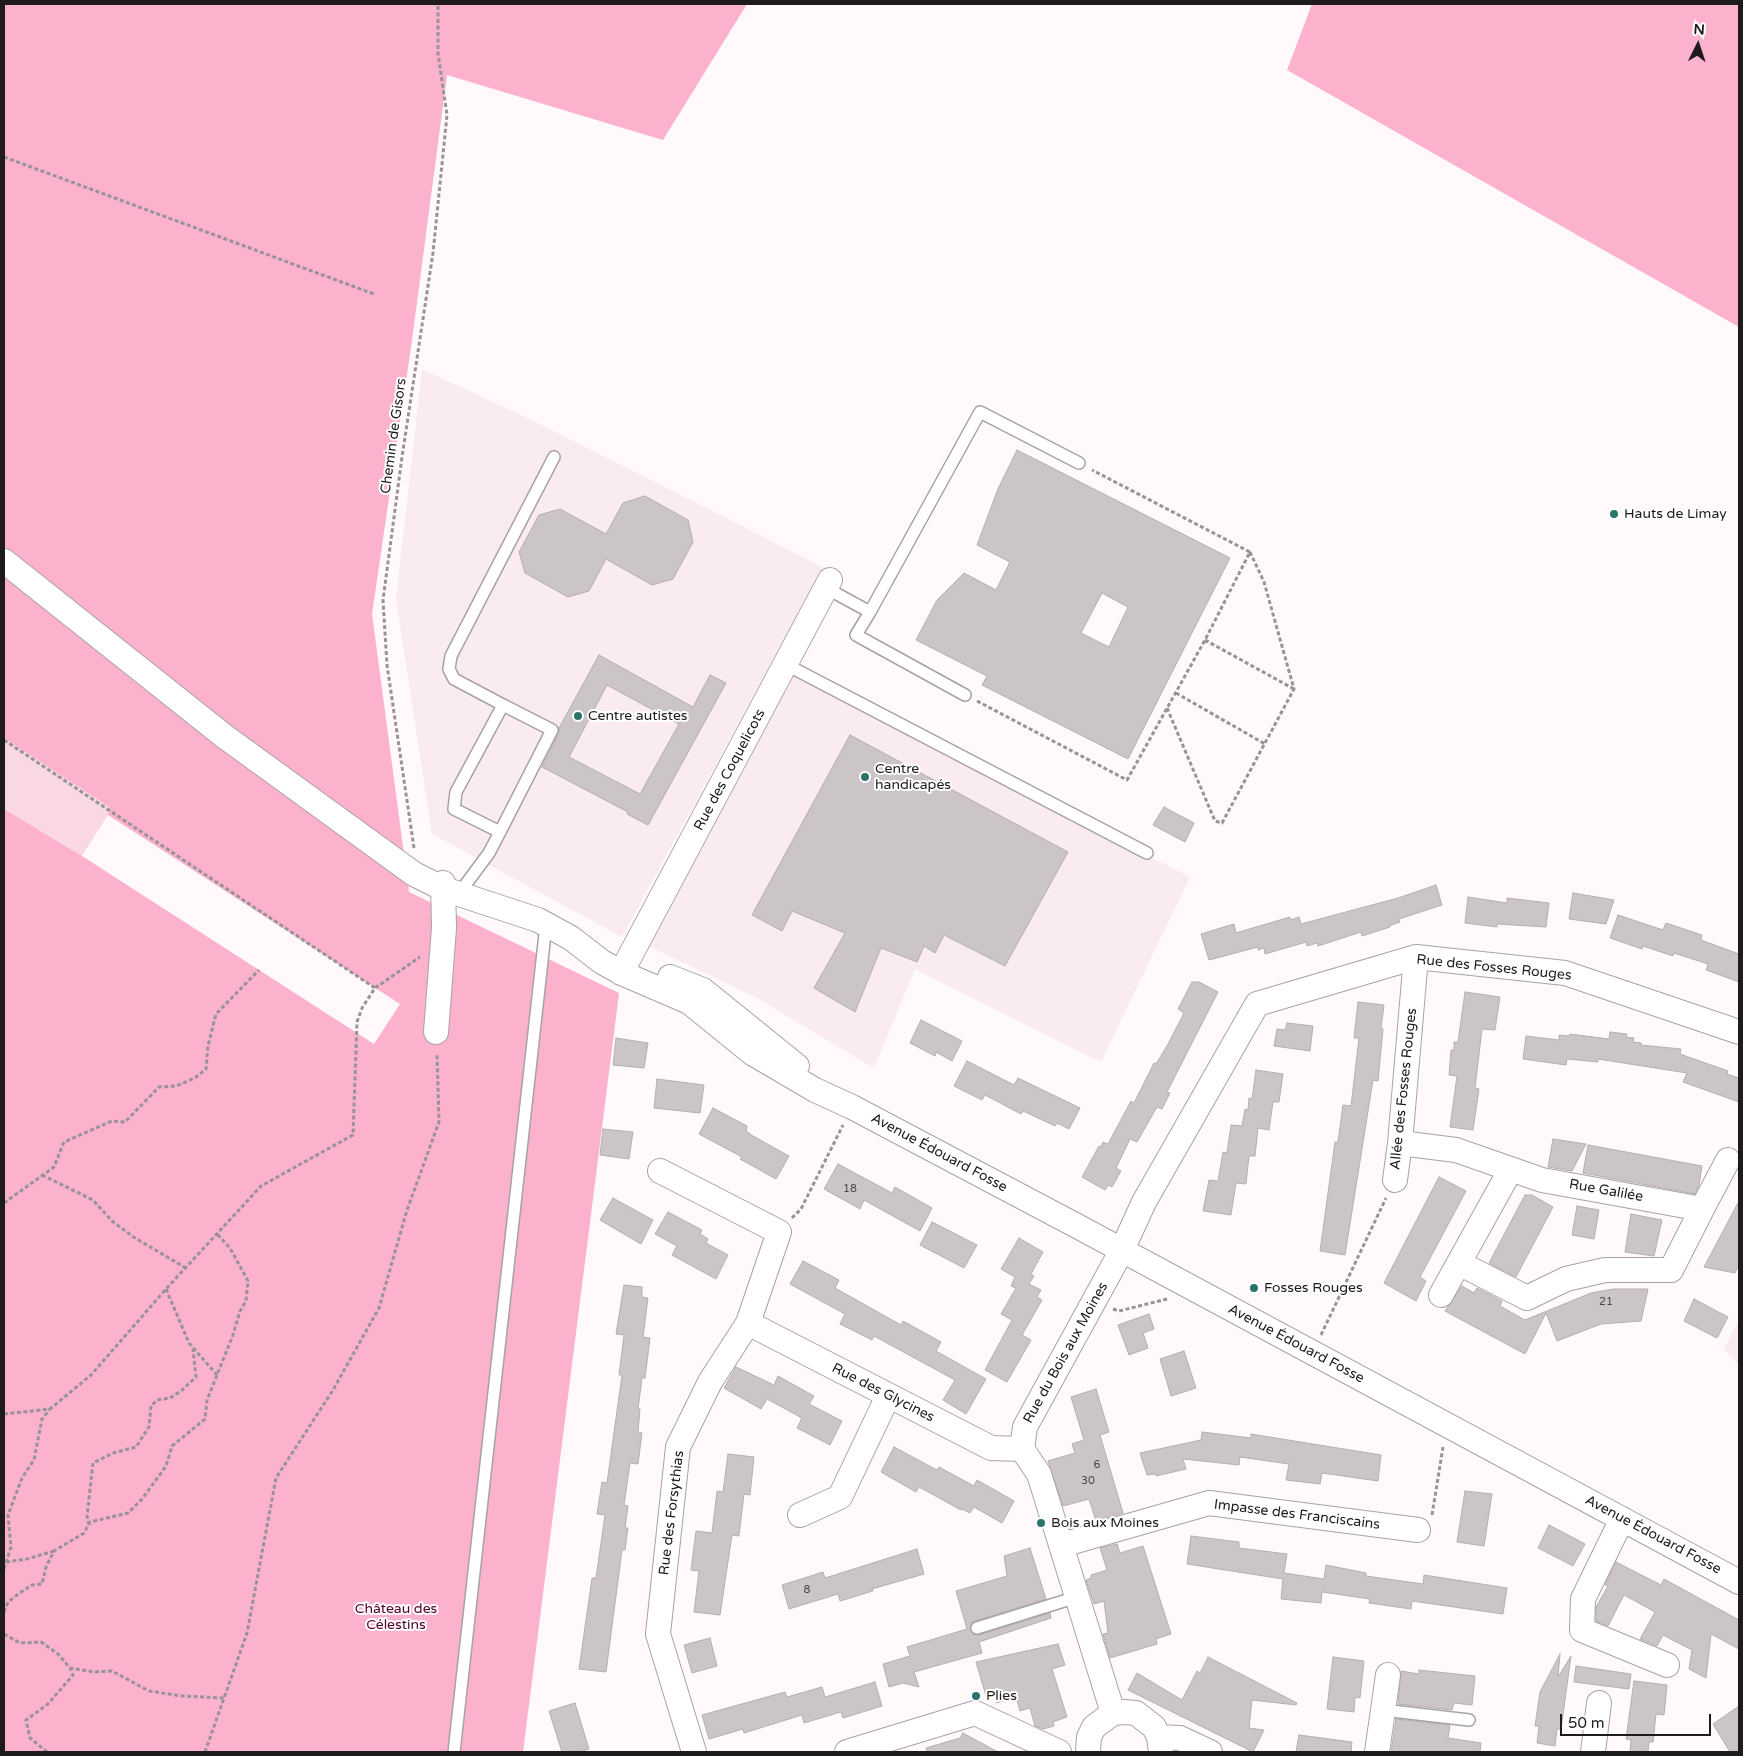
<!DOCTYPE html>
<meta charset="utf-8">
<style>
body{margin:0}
#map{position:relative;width:1743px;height:1756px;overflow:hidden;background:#fff9fb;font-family:"Varela Round",sans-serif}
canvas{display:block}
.frame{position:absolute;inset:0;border:5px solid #1e1b1c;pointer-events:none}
.north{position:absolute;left:1673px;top:20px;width:50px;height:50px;-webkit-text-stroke:4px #fff;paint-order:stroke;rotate:4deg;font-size:14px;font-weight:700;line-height:20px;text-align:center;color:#1e1b1c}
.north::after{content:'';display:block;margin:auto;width:18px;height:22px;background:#1e1b1c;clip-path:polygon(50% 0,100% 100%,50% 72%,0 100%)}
.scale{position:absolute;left:1560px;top:1714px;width:151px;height:22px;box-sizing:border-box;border:2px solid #1e1b1c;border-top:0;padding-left:6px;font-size:15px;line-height:18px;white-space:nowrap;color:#1e1b1c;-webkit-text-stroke:4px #fff;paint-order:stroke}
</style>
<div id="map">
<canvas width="1743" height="1756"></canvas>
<div class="frame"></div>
<div class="north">N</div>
<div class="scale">50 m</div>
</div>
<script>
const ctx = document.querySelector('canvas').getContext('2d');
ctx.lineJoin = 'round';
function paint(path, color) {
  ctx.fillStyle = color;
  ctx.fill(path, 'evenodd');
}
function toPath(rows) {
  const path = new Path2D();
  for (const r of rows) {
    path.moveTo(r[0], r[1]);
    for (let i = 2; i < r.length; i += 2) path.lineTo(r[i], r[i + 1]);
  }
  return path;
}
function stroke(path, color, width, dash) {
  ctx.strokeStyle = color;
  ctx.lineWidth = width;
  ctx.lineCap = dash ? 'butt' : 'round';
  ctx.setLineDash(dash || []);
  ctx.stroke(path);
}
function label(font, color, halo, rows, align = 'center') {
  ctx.font = font + ' "Varela Round",sans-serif';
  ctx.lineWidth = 4;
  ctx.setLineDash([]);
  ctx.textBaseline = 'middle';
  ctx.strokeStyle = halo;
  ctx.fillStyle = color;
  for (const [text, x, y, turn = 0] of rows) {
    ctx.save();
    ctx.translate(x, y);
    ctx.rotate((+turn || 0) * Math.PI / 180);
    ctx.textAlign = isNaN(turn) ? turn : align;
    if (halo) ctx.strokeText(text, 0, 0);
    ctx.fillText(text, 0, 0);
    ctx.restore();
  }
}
paint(toPath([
 [422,369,534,421,823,567,622,937,432,834,396,599],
 [793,676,1190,877,1101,1062,915,969,874,1068,755,997,648,946],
 [1739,1319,1739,1365,1724,1349]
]), '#faebf0');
paint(toPath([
 [4,738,109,807,108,815,82,856,4,809]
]), '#f9d8e3');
paint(toPath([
 [4,4,747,4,663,140,447,75,412,340,372,614,409,892,619,993,523,1752,4,1752,4,809,82,856,374,1044,400,1004,108,815,109,807,4,738],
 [1312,4,1739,4,1739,327,1287,70]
]), '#fcb1cc');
const building = toPath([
 [1017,450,1230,558,1128,759,982,685,987,676,916,640,937,600,964,573,996,590,1010,562,977,545,998,489,1017,450],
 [1102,593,1128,607,1109,647,1081,633,1102,593],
 [645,496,688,520,693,542,673,579,652,585,606,559,589,591,568,597,525,573,519,552,539,515,560,509,606,534,623,503,645,496],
 [599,655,693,707,710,675,726,683,648,825,627,814,628,812,542,767,559,733,559,728,599,655],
 [607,685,679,724,640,794,569,757,607,685],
 [850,735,1068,852,1005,966,944,935,935,953,924,946,917,962,881,948,855,1012,814,988,845,933,792,911,782,931,752,915,850,735],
 [1164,807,1194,823,1185,842,1153,825,1164,807],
 [1436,885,1442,905,1399,919,1400,922,1389,926,1390,927,1362,936,1361,932,1318,946,1317,943,1307,946,1306,942,1265,954,1264,948,1258,950,1258,947,1209,960,1201,934,1234,924,1236,933,1290,917,1290,920,1299,917,1301,924,1398,898,1436,885],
 [1573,893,1614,900,1606,924,1569,919,1573,893],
 [1468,897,1507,903,1507,898,1549,903,1546,927,1497,924,1497,927,1465,923,1468,897],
 [1618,915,1663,930,1666,923,1702,935,1701,940,1739,954,1739,982,1706,970,1708,964,1674,953,1673,956,1643,946,1642,949,1610,938,1618,915],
 [1192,982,1199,982,1218,992,1167,1092,1170,1093,1162,1109,1157,1107,1137,1142,1130,1139,1116,1168,1121,1171,1112,1187,1108,1185,1105,1190,1082,1177,1099,1146,1101,1147,1103,1142,1108,1144,1131,1101,1134,1103,1154,1063,1156,1064,1168,1044,1184,1013,1178,1009,1192,982],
 [1465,992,1500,997,1495,1030,1482,1029,1475,1088,1479,1089,1473,1130,1450,1127,1457,1076,1449,1075,1451,1050,1454,1050,1454,1042,1458,1042,1465,992],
 [1358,1002,1384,1005,1381,1028,1383,1029,1378,1081,1373,1080,1345,1255,1320,1251,1335,1142,1338,1142,1343,1105,1351,1106,1359,1038,1354,1038,1358,1002],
 [921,1020,962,1041,952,1061,936,1052,935,1056,910,1043,921,1020],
 [1287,1023,1313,1026,1310,1051,1274,1046,1277,1029,1285,1030,1287,1023],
 [1610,1032,1627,1034,1626,1037,1634,1038,1633,1042,1641,1043,1641,1045,1681,1049,1680,1054,1728,1071,1727,1074,1739,1078,1739,1102,1683,1082,1687,1073,1598,1059,1598,1062,1567,1059,1566,1065,1523,1059,1526,1036,1559,1040,1559,1035,1569,1036,1570,1034,1609,1039,1610,1032],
 [616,1038,648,1043,644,1068,613,1065,616,1038],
 [967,1061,1014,1085,1018,1078,1080,1108,1069,1129,1057,1123,1055,1126,1023,1111,1021,1114,985,1095,982,1100,954,1086,967,1061],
 [1256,1070,1283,1074,1279,1102,1273,1102,1269,1130,1258,1128,1255,1156,1249,1156,1246,1184,1236,1183,1231,1215,1203,1211,1209,1180,1218,1181,1223,1152,1227,1153,1231,1125,1242,1126,1245,1109,1248,1110,1249,1098,1252,1099,1256,1070],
 [657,1079,704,1085,700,1113,654,1108,657,1079],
 [713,1108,747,1126,746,1131,753,1136,789,1156,776,1179,740,1159,742,1157,699,1134,713,1108],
 [603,1129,633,1132,629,1159,600,1155,603,1129],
 [1553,1139,1586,1144,1572,1171,1548,1167,1553,1139],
 [1588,1145,1702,1166,1699,1185,1695,1194,1583,1173,1588,1145],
 [838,1164,892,1193,895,1187,932,1208,920,1231,864,1200,860,1209,824,1189,838,1164],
 [1439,1177,1466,1191,1420,1277,1426,1281,1416,1301,1384,1283,1439,1177],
 [1525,1195,1532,1195,1553,1207,1516,1277,1489,1263,1525,1195],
 [613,1198,653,1220,641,1244,600,1220,613,1198],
 [1739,1201,1739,1264,1735,1273,1704,1267,1739,1201],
 [1577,1206,1599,1210,1594,1239,1572,1235,1577,1206],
 [668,1212,702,1230,700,1234,708,1239,706,1243,728,1255,716,1279,672,1255,677,1246,655,1234,668,1212],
 [1631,1214,1662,1220,1654,1256,1625,1252,1631,1214],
 [932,1222,977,1245,964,1268,920,1245,932,1222],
 [1019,1238,1043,1252,1031,1274,1034,1276,1029,1284,1041,1290,1037,1297,1042,1300,1022,1335,1031,1340,1007,1382,985,1370,1012,1320,1001,1314,1016,1288,1011,1286,1015,1277,1001,1269,1019,1238],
 [803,1261,839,1280,835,1288,901,1325,903,1321,941,1342,936,1351,986,1379,966,1414,943,1400,955,1380,874,1336,872,1340,840,1324,845,1314,790,1284,803,1261],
 [624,1285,642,1287,642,1297,648,1298,643,1337,650,1338,645,1378,642,1378,638,1409,640,1409,638,1432,642,1433,638,1464,630,1463,624,1505,628,1506,625,1528,628,1528,625,1550,622,1550,606,1672,579,1669,592,1578,596,1578,605,1515,597,1514,602,1482,607,1483,622,1375,619,1375,624,1335,616,1334,624,1285],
 [1462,1286,1474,1293,1477,1288,1502,1301,1500,1306,1525,1320,1591,1293,1613,1289,1648,1289,1641,1321,1601,1324,1557,1341,1546,1313,1525,1354,1445,1311,1462,1286],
 [1694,1299,1728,1317,1717,1338,1684,1321,1694,1299],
 [1149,1314,1154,1329,1143,1333,1148,1348,1129,1355,1118,1325,1149,1314],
 [1184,1351,1196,1388,1171,1396,1160,1359,1184,1351],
 [736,1367,774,1385,778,1376,814,1396,809,1404,842,1421,830,1445,797,1428,802,1418,767,1399,761,1409,724,1388,736,1367],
 [1096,1389,1109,1432,1100,1435,1123,1513,1096,1521,1089,1499,1063,1506,1048,1461,1075,1453,1072,1444,1084,1440,1071,1397,1096,1389],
 [1202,1432,1251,1438,1251,1434,1381,1455,1378,1481,1322,1473,1320,1484,1286,1480,1289,1464,1240,1457,1239,1465,1183,1459,1186,1469,1156,1476,1156,1474,1147,1475,1140,1453,1201,1440,1202,1432],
 [894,1447,937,1470,939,1467,974,1486,977,1480,1014,1501,1002,1523,974,1507,970,1513,962,1509,961,1510,919,1487,916,1492,881,1472,894,1447],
 [728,1454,754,1457,750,1495,744,1494,739,1536,732,1535,720,1615,694,1612,699,1571,691,1570,696,1531,712,1533,717,1491,723,1492,728,1454],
 [1465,1491,1492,1494,1484,1546,1457,1542,1465,1491],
 [1549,1525,1585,1544,1573,1566,1538,1548,1549,1525],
 [1191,1536,1239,1542,1239,1548,1287,1554,1284,1573,1324,1579,1326,1565,1366,1573,1366,1576,1423,1584,1424,1575,1507,1588,1503,1614,1412,1601,1411,1609,1369,1603,1370,1599,1322,1592,1321,1603,1281,1599,1283,1579,1187,1564,1191,1536],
 [1117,1544,1120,1553,1143,1546,1171,1634,1156,1639,1157,1644,1110,1658,1103,1634,1108,1633,1104,1601,1094,1604,1086,1580,1091,1578,1091,1575,1107,1570,1100,1548,1117,1544],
 [1030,1548,1046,1599,975,1621,971,1623,970,1630,972,1634,979,1635,1050,1613,1051,1618,979,1642,982,1653,914,1672,919,1687,903,1683,889,1687,883,1664,910,1656,907,1647,967,1629,956,1591,1007,1576,1004,1556,1030,1548],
 [917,1549,924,1574,872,1589,873,1591,840,1601,838,1594,789,1609,782,1585,823,1572,825,1578,917,1549],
 [1616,1562,1661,1585,1664,1579,1739,1620,1739,1649,1711,1634,1706,1678,1689,1669,1692,1650,1663,1635,1657,1646,1640,1639,1655,1612,1624,1595,1608,1626,1596,1621,1596,1607,1608,1586,1605,1585,1616,1562],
 [710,1638,717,1666,692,1673,684,1645,710,1638],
 [1058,1644,1065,1665,1052,1669,1067,1717,1053,1722,1054,1726,1043,1729,1035,1726,1030,1708,1020,1711,1016,1697,996,1703,1002,1692,986,1696,976,1662,1058,1644],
 [1560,1654,1558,1677,1571,1656,1561,1729,1557,1729,1555,1746,1537,1743,1539,1726,1535,1726,1540,1692,1560,1654],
 [1208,1657,1297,1703,1296,1705,1252,1700,1249,1728,1264,1730,1253,1752,1128,1690,1137,1673,1182,1700,1197,1671,1200,1673,1208,1657],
 [1333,1657,1364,1661,1360,1698,1355,1697,1354,1712,1327,1709,1333,1657],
 [1576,1666,1631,1674,1629,1689,1574,1682,1576,1666],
 [1419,1670,1475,1676,1472,1705,1454,1703,1452,1710,1398,1704,1401,1671,1419,1674,1419,1670],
 [1634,1681,1667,1685,1664,1715,1656,1714,1653,1742,1649,1742,1648,1752,1630,1752,1631,1740,1626,1739,1634,1681],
 [875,1682,882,1706,843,1718,841,1712,804,1723,802,1715,744,1733,743,1729,709,1739,702,1715,785,1692,787,1697,822,1687,825,1697,875,1682],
 [575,1703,589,1749,579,1752,562,1752,549,1711,575,1703],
 [1739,1706,1739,1752,1730,1752,1713,1724,1739,1706],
 [1396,1719,1450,1725,1448,1738,1481,1743,1480,1752,1391,1752,1396,1719],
 [963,1733,998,1752,927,1752,926,1748,960,1738,963,1733],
 [1299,1735,1352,1742,1351,1752,1296,1752,1299,1735]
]);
paint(building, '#ccc5c8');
stroke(building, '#b5aeb0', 1);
const service = toPath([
 [826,588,870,612,980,412,1079,463],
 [870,612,856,635,965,695],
 [785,664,1147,853],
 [503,705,454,679,449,669,451,656,554,457],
 [463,888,489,853,500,832,552,730,503,705,456,792,454,809,500,832],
 [977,1628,1077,1597],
 [1383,1710,1469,1720],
 [454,1752,546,925]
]);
const minor = toPath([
 [4,561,224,736,414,874,444,889,538,920,571,938,602,962,624,974,689,1002,752,1053,815,1090,852,1107,1077,1226,1739,1582],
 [621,973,830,580],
 [670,977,703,990,797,1066],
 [436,1032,444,928,443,883],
 [1400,1143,1456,1150,1542,1180,1702,1209,1671,1270,1605,1270,1566,1279,1527,1298,1459,1263],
 [660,1171,779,1232,748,1323,710,1382,678,1447,658,1634,694,1752],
 [1395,1180,1400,1143,1416,957],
 [1702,1209,1728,1160],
 [1441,1295,1511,1169],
 [748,1323,991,1448,1022,1449],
 [800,1515,840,1497,888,1396],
 [1622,1519,1583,1599,1582,1630,1667,1665],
 [1062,1545,1209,1503,1418,1530],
 [1113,1713,1039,1474,1022,1449,1025,1427,1122,1250,1144,1202,1257,1004,1416,957,1565,973,1739,1032],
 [1159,1737,1180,1738,1210,1752],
 [847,1752,975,1713,1059,1752],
 [1088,1752,1089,1737,1094,1727,1113,1713,1124,1712,1136,1713,1154,1727,1159,1737,1161,1752],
 [1377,1752,1388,1675],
 [1593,1752,1599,1703]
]);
stroke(service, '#a9a2a5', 14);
stroke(minor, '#a9a2a5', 26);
stroke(toPath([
 [4,157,374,294],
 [1205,640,1294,689],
 [1176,693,1265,744],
 [977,701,1127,780,1205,640,1250,552,1092,470],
 [1167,708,1215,821,1222,823,1294,689,1264,582,1250,552],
 [4,740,375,988],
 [414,848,387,665,383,600,402,457,433,253,447,115,438,53,438,4],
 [42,1175,93,1200,112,1221,135,1238,186,1268],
 [4,1203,54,1167,64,1142,112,1121,125,1122,159,1087,176,1086,195,1078,206,1069,208,1046,216,1014,259,970],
 [792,1218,801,1209,843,1125],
 [166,1289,189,1343,217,1375],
 [1113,1309,1119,1311,1167,1299],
 [1321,1335,1386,1198],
 [4,1414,50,1409,91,1375,166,1289,261,1186,353,1135,357,1022,362,1008,375,988,420,957],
 [1432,1515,1443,1447],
 [89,1525,87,1516,93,1463,113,1453,136,1447,149,1427,151,1406,157,1400,170,1398,181,1391,196,1377,193,1349],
 [6,1562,27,1559,54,1551],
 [4,1569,11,1547,8,1515,22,1478,34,1460,42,1419,50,1409],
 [4,1612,8,1602,21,1592,32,1585,42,1584,46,1567,54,1551,84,1533,90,1522,128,1513,142,1499,166,1466,172,1446,205,1419,207,1400,233,1335,240,1311,246,1301,248,1281,230,1248,217,1234],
 [4,1634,20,1643,41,1642,58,1654,70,1668,94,1672,112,1671,149,1691,182,1696,224,1698],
 [47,1752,30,1738,26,1720,48,1704,73,1675,70,1668],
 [205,1752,247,1633,276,1478,333,1390,379,1308,407,1210,439,1122,437,1053]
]), '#989495', 3, [4, 2.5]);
stroke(service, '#fff', 11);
stroke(minor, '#fff', 24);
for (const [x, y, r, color] of [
 [1614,514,5,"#2b746e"],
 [578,716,5,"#2b746e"],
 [865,777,5,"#2b746e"],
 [1254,1288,5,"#2b746e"],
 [1041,1523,5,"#2b746e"],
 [976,1696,5,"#2b746e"]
]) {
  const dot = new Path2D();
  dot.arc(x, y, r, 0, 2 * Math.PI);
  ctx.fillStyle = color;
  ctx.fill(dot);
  stroke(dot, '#fff', 2);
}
label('11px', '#4a4647', null, [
 ["18",850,1189],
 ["21",1606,1302],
 ["6",1097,1465],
 ["30",1088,1481],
 ["8",807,1590]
]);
label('14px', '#1e1b1c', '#fff', [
 ["Chemin de Gisors",394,436,-82],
 ["Rue des Coquelicots",730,770,-62],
 ["Rue des Fosses Rouges",1494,968,6],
 ["Allée des Fosses Rouges",1404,1089,-84],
 ["Avenue Édouard Fosse",939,1153,28],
 ["Rue Galilée",1606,1191,10],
 ["Avenue Édouard Fosse",1296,1344,28],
 ["Rue du Bois aux Moines",1066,1353,-61],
 ["Rue des Glycines",883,1393,27],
 ["Rue des Forsythias",672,1513,-83],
 ["Impasse des Franciscains",1297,1515,7],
 ["Avenue Édouard Fosse",1653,1535,28]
]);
label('14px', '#1e1b1c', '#fff', [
 ["Hauts de Limay",1624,514],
 ["Centre autistes",588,716],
 ["Centre",875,769],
 ["handicapés",875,785],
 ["Fosses Rouges",1264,1288],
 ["Bois aux Moines",1051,1523],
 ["Plies",986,1696]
], 'left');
label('14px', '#52002c', '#fff', [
 ["Château des",396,1609],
 ["Célestins",396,1625]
]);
</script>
